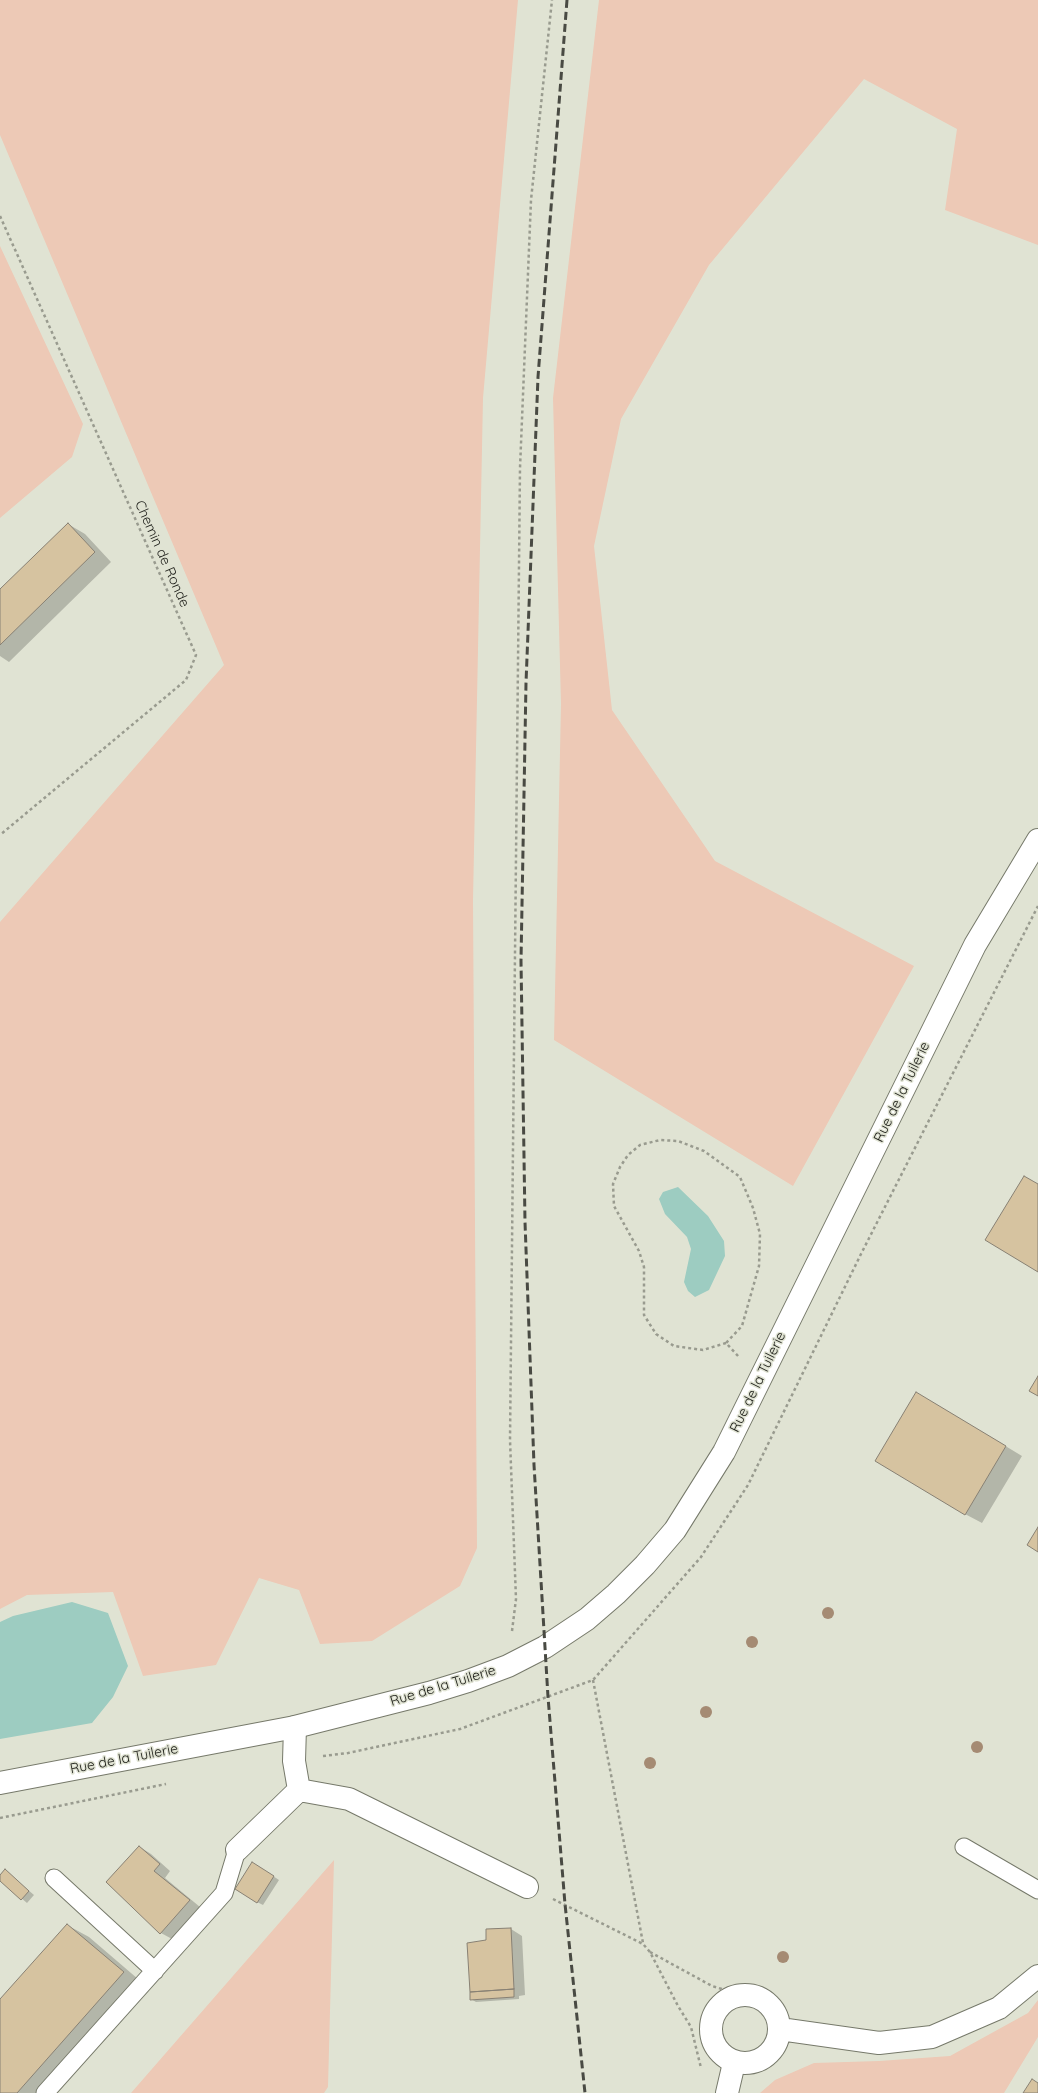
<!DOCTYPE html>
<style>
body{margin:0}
canvas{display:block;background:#e0e3d3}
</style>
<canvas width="1038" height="2093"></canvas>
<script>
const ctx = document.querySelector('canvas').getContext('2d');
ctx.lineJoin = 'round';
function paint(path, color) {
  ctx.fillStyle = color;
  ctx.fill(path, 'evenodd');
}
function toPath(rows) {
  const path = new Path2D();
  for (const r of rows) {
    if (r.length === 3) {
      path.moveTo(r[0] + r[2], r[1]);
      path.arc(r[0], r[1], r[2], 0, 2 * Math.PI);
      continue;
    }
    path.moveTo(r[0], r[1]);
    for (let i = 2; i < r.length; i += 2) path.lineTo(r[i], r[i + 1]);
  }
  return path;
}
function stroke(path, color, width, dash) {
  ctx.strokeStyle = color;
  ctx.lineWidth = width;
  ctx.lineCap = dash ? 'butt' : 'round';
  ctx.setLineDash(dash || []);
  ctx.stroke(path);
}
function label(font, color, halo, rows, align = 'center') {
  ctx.font = font + ' Quicksand,sans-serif';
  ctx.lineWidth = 3;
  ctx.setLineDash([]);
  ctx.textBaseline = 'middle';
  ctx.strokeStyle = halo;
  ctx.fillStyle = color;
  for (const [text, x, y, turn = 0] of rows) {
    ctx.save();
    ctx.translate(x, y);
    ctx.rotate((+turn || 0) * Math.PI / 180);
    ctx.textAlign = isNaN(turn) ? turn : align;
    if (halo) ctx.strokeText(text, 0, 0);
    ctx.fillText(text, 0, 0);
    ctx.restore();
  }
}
paint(toPath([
 [0,0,518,0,483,398,473,900,477,1548,460,1586,372,1641,320,1644,299,1590,259,1578,216,1665,143,1676,113,1592,27,1595,0,1609,0,922,224,665,0,135],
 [599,0,1038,0,1038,245,945,210,957,129,864,79,709,265,621,419,594,546,612,710,715,861,914,966,793,1186,554,1040,561,704,553,398],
 [0,246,83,424,72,457,0,518],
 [334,1860,328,2087,324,2093,131,2093],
 [1038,2000,1038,2037,1004,2093,760,2093,775,2080,814,2063,879,2061,950,2056,1028,2013]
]), '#edc9b6');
paint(toPath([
 [678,1187,708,1216,724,1241,725,1256,709,1290,695,1297,688,1291,684,1282,691,1249,687,1237,665,1214,659,1199,663,1192],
 [72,1602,108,1613,128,1666,113,1697,92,1723,0,1739,0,1622,13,1616]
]), '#9dccc1');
paint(toPath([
 [68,524,85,534,111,562,9,662,0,656,0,590],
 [934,1403,1022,1456,982,1523,965,1514],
 [140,1847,151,1854,170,1871,165,1878,200,1907,172,1939,161,1933],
 [258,1866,279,1880,263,1905,257,1902],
 [6,1871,34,1895,27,1903,0,1880],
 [67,1925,89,1937,145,1985,49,2093,0,2093,0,2001],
 [511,1929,522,1936,525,1995,519,1996,519,1999,476,2002,471,1999,488,1941]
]), '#0003');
const building = toPath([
 [68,523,95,552,0,645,0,589,68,523],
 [1024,1176,1038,1184,1038,1272,985,1240,1024,1176],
 [1038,1376,1038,1396,1029,1391,1038,1376],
 [916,1392,1006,1446,965,1515,875,1461,916,1392],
 [1038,1527,1038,1552,1027,1545,1038,1527],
 [139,1846,160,1864,154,1871,190,1900,160,1934,106,1882,139,1846],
 [252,1862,274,1876,257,1903,235,1889,252,1862],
 [5,1869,29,1891,21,1900,0,1881,0,1875,5,1869],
 [67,1924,124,1972,17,2093,0,2093,0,1999,67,1924],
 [511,1928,514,1989,470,1992,467,1943,486,1940,486,1929,511,1928],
 [514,1989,514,1997,470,2000,470,1992,514,1989],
 [1032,2079,1038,2083,1038,2093,1023,2093,1032,2079]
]);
paint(building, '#d6c3a0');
stroke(building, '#888174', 1);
const lane = toPath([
 [964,1847,1038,1890],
 [54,1878,155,1971],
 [45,2093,224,1893,237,1850]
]);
const street = toPath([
 [295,1727,294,1761,299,1790],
 [299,1790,349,1799,527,1887],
 [237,1850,299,1790],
 [727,2093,734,2063]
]);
const secondary = toPath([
 [0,1783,295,1727,429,1693,468,1681,508,1666,545,1647,587,1619,616,1594,645,1565,675,1530,724,1452,975,945,1038,840],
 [745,2029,34],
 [780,2029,879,2043,932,2037,999,2008,1038,1976]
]);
stroke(lane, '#76796a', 19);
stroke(street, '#76796a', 24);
stroke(secondary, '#76796a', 24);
stroke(toPath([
 [0,216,196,655,186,680,0,835],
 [726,1343,703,1350,674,1346,656,1334,644,1315,644,1267,639,1251,614,1206,613,1184,620,1167,628,1155,640,1145,660,1140,678,1141,704,1151,740,1177,753,1208,760,1234,759,1266,742,1326,726,1343,739,1357],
 [512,1631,516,1599,510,1440,520,468,531,200,552,0],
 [593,1680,643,1943],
 [323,1756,348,1753,460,1729,593,1680,701,1557,748,1485,861,1254,1038,906],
 [0,1818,166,1784],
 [553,1899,643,1944,650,1952,678,2006,691,2027,701,2068],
 [650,1952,712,1986,741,1995]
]), '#999b8f', 2.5, [3, 3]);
stroke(lane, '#fff', 17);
stroke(street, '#fff', 22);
stroke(secondary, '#fff', 22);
stroke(toPath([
 [567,0,538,377,526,683,521,961,525,1222,534,1465,548,1697,565,1904,585,2093]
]), '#494a43', 3, [8, 4]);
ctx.fillStyle = '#a58b73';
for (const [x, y] of [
 [828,1613],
 [752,1642],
 [706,1712],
 [977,1747],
 [650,1763],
 [783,1957]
]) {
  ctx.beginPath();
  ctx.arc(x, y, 6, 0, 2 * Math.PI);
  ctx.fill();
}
label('14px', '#1b1c17', '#e0e3d3', [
 ["Chemin de Ronde",162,554,66],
 ["Rue de la Tuilerie",902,1092,-64],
 ["Rue de la Tuilerie",758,1382,-64],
 ["Rue de la Tuilerie",443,1686,-17],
 ["Rue de la Tuilerie",124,1759,-11]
]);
</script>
